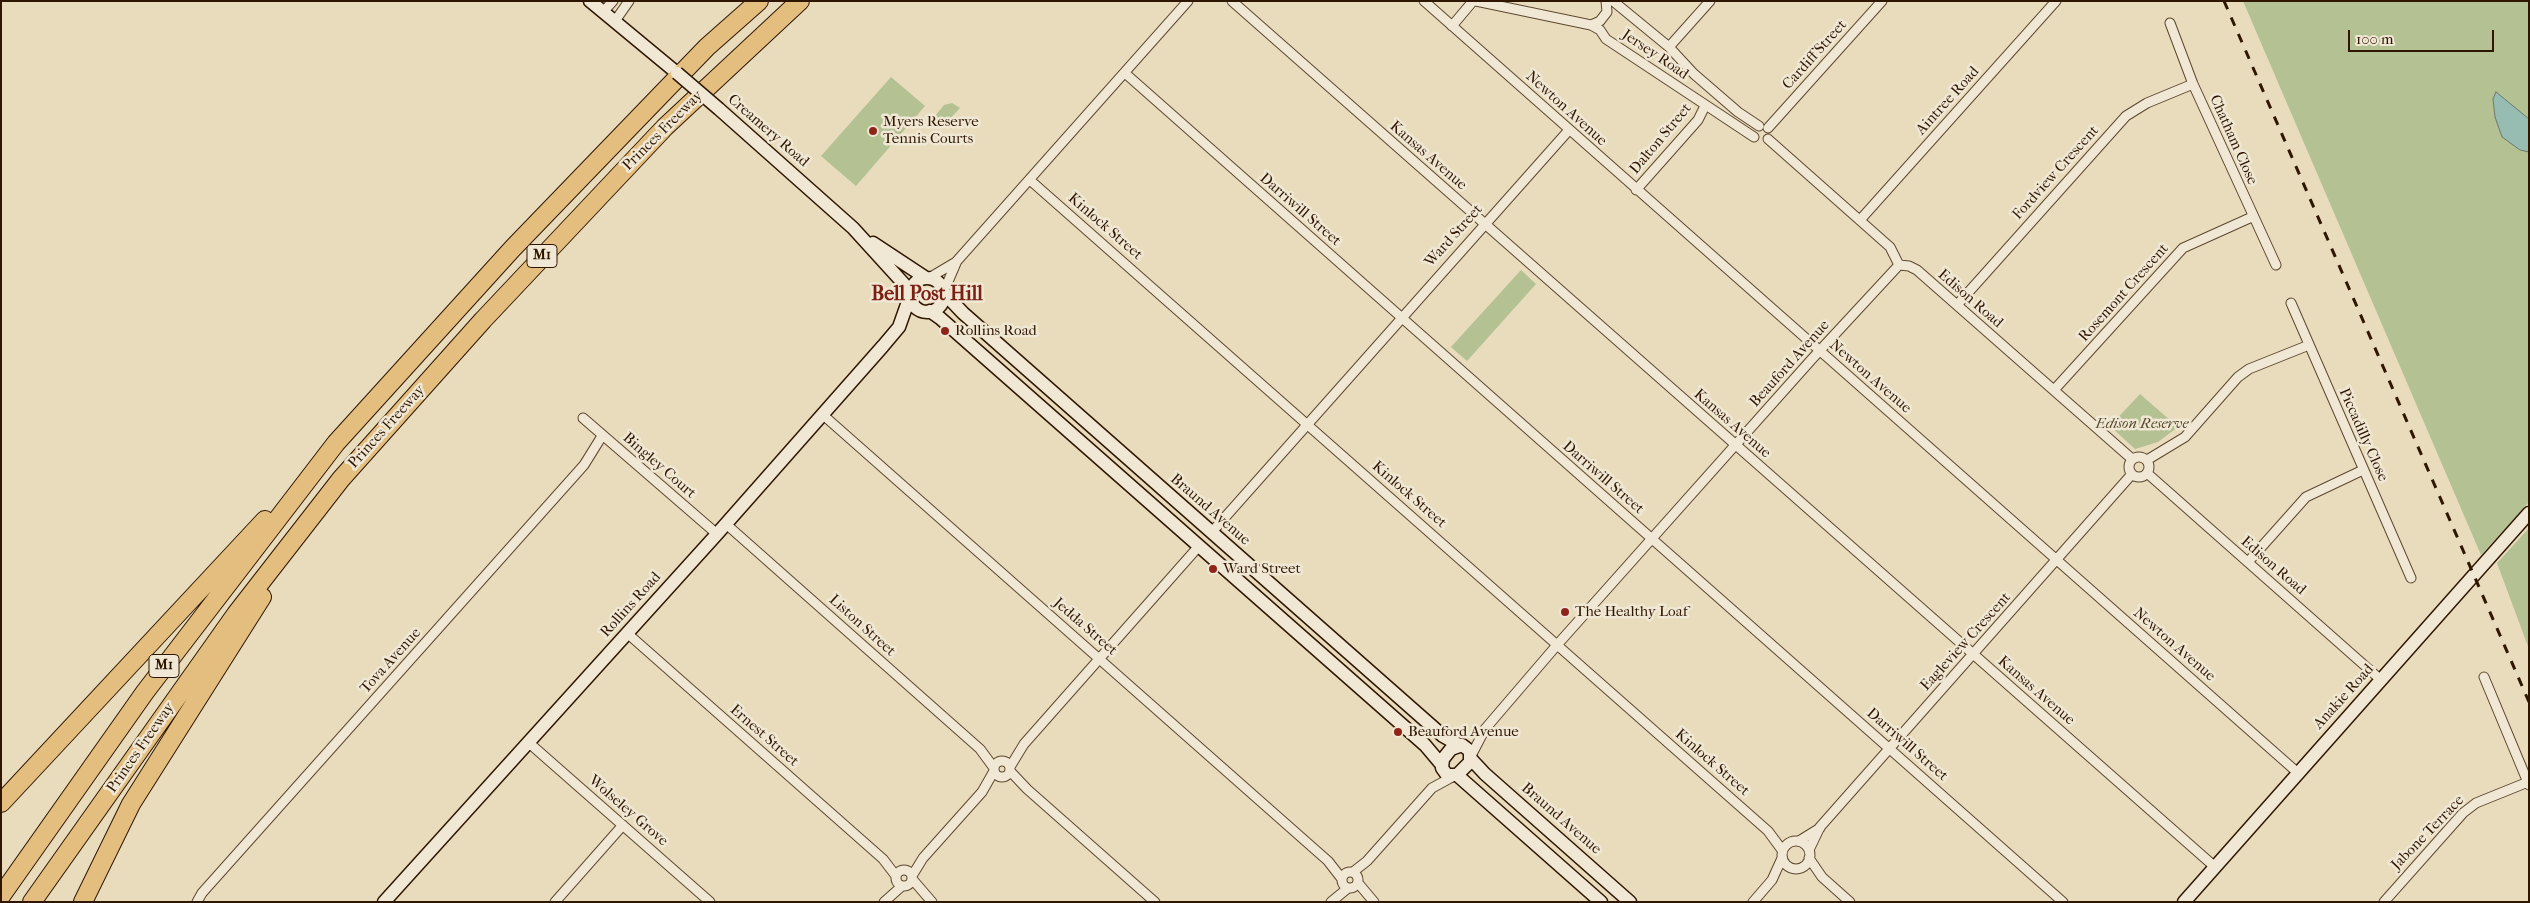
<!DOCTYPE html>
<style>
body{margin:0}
#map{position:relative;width:2530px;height:903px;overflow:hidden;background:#e8dcbd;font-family:"IM FELL French Canon",serif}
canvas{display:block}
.frame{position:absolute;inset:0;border:2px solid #2f1600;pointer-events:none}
.scale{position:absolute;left:2348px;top:30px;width:146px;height:22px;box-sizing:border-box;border:2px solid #2f1600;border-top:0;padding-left:6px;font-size:15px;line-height:18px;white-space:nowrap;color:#2f1600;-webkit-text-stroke:4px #f0e8d4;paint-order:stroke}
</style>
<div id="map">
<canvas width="2530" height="903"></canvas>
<div class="frame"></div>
<div class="scale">100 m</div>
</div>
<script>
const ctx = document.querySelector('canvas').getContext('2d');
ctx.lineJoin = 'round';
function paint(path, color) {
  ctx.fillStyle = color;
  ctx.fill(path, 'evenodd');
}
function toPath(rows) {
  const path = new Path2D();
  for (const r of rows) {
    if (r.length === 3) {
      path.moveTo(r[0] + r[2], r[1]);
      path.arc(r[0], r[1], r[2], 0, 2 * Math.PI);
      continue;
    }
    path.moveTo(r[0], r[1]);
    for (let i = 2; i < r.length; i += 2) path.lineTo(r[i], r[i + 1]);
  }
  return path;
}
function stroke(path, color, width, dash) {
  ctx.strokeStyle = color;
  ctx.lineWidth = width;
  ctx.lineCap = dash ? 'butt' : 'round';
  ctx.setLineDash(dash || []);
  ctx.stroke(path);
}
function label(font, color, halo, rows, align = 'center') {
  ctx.font = font + ' "IM FELL French Canon",serif';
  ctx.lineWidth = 5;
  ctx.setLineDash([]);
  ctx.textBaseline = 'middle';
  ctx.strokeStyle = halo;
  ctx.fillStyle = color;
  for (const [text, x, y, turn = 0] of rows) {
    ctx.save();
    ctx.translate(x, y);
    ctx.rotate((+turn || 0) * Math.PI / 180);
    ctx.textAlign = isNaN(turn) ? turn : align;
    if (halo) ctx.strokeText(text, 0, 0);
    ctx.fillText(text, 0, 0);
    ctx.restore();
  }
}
paint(toPath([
 [2243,1,2529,1,2529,502,2481,555],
 [891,77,925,106,856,186,821,156],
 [952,103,960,108,945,124,935,116,944,105],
 [1521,270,1536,284,1467,361,1451,347],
 [2140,394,2178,427,2158,442,2135,449,2110,426],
 [2529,528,2529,649,2497,563]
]), '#b3c193');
const water = toPath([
 [2496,92,2529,119,2529,152,2520,150,2502,137,2495,117,2493,99,2496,92]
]);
paint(water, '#97bcb2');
stroke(water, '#6d7a6b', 1);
const street = toPath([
 [1232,1,2215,867],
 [1424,1,2298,773],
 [1476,1,1591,25,1600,30,1606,39,1754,137],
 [1613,1,1669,47,1694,74,1738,112,1759,126],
 [603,12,613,1],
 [615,21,629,1],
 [2170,23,2193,84,2276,265],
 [1591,25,1600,21,1607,12,1606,1],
 [1452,26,1473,1],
 [1669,47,1710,1],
 [1126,74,2063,902],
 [1768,128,1882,1],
 [1031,181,1768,831,1782,850],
 [1636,190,1698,120,1705,106],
 [1860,220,2056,1],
 [1899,265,1909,266,1917,270,2132,459],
 [929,278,956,262,1188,1],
 [944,291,956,263],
 [2291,303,2411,578],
 [1957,305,2126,116,2147,103,2193,84],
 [2054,390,2183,248,2252,217],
 [822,414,1328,861,1342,879],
 [583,418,717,534],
 [2139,467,10],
 [2147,460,2185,437,2238,377,2249,369,2309,345],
 [2147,473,2381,680],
 [726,524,980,749,994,768],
 [1211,533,1569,130],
 [2248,562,2306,497,2363,470],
 [627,633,883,859,896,876],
 [2484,677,2529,785],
 [528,742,710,902],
 [1471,756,1485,729,1557,645,1812,359,1899,265,1890,247,1768,139],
 [1002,769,8],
 [1010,767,1024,744,1199,546],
 [1010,771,1027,789,1155,902],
 [1799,841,1820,828],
 [1796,855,14],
 [1809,850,1820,827,2132,474],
 [1809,858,1822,877,1850,902],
 [904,878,8],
 [1350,880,8],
 [1353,872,1367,861,1432,788,1454,776],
 [912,876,923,858,982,792,994,771],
 [913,880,932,902],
 [1358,883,1374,902],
 [197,902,202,893,584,465,602,436],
 [555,902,623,825],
 [884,902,902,886],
 [1331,902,1348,888],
 [1753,902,1772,880,1782,858],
 [2384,902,2463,813,2476,803,2528,782]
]);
const secondary = toPath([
 [590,1,677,73],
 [719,109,853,228,904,284,910,294],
 [873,243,926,278],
 [927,295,17],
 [945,294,963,313,1443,736,1459,745],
 [930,311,940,318,1425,745,1441,764],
 [1462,745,1470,751,1470,762,1457,775,1447,775,1442,768,1443,759,1451,749,1462,745],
 [1471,759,1485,774,1630,902],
 [1457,775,1601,902],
 [384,902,717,534,883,346,899,327,910,296],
 [2184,902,2529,513]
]);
const highway = toPath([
 [1,803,265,520],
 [1,896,145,692,336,443,513,248,707,47,759,1],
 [32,902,236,614,341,479,483,320,665,127,800,1],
 [83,902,131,804,262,597]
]);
stroke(street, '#5d482f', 11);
stroke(secondary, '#2f1600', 15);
stroke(highway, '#2f1600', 20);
stroke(street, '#f0e8d4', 9);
stroke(secondary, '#f0e8d4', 12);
stroke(highway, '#e4be7e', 18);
stroke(toPath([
 [2224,1,2529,702]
]), '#2f1600', 3, [9, 9]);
const secondaryBridge = toPath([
 [677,73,719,109]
]);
stroke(secondaryBridge, '#2f1600', 15, []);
stroke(secondaryBridge, '#f0e8d4', 12);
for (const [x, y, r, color] of [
 [873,131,5,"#8f2418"],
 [945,331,5,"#8f2418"],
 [1213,569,5,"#8f2418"],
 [1565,612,5,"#8f2418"],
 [1398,732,5,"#8f2418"]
]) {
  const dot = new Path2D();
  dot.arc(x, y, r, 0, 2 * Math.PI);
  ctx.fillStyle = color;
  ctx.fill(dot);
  stroke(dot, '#f0e8d4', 2);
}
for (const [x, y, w] of [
 [542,256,30],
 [164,666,30]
]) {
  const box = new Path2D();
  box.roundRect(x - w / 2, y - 11.5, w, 23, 4);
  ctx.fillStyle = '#f0e8d4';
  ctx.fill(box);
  stroke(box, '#2f1600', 1);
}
label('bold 14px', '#2f1600', null, [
 ["M1",542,256],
 ["M1",164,666]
]);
label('15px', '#2f1600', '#f0e8d4', [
 ["Jersey Road",1655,55,34],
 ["Cardiff Street",1815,55,-48],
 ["Aintree Road",1948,101,-48],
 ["Newton Avenue",1566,109,42],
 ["Princes Freeway",663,131,-45],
 ["Creamery Road",768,131,41],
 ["Dalton Street",1661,139,-50],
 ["Chatham Close",2233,140,66],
 ["Kansas Avenue",1428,156,41],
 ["Fordview Crescent",2056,173,-48],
 ["Darriwill Street",1300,210,41],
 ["Kinlock Street",1105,227,41],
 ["Ward Street",1454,236,-48],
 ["Rosemont Crescent",2124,293,-48],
 ["Edison Road",1970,299,41],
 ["Beauford Avenue",1790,364,-48],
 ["Newton Avenue",1870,377,41],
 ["Kansas Avenue",1732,424,41],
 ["Princes Freeway",387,427,-48],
 ["Piccadilly Close",2363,435,66],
 ["Bingley Court",659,466,41],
 ["Darriwill Street",1603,478,41],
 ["Kinlock Street",1409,495,41],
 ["Braund Avenue",1210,510,41],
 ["Edison Road",2273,566,41],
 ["Rollins Road",631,605,-48],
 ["Liston Street",862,626,42],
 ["Jedda Street",1085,627,41],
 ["Eagleview Crescent",1966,642,-48],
 ["Newton Avenue",2174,645,41],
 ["Tova Avenue",391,661,-48],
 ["Kansas Avenue",2036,691,41],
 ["Anakie Road",2344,697,-48],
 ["Ernest Street",764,736,41],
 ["Darriwill Street",1907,745,41],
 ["Princes Freeway",141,748,-55],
 ["Kinlock Street",1712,763,41],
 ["Wolseley Grove",628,811,41],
 ["Braund Avenue",1561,819,41],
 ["Jabone Terrace",2428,833,-46]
]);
label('15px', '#2f1600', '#f0e8d4', [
 ["Myers Reserve",883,122],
 ["Tennis Courts",883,139],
 ["Rollins Road",955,331],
 ["Ward Street",1223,569],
 ["The Healthy Loaf",1575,612],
 ["Beauford Avenue",1408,732]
], 'left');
label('italic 15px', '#57492c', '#f0e8d4', [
 ["Edison Reserve",2142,424]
]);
label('bold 20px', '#7a1f14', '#f0e8d4', [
 ["Bell Post Hill",927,295]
]);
</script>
